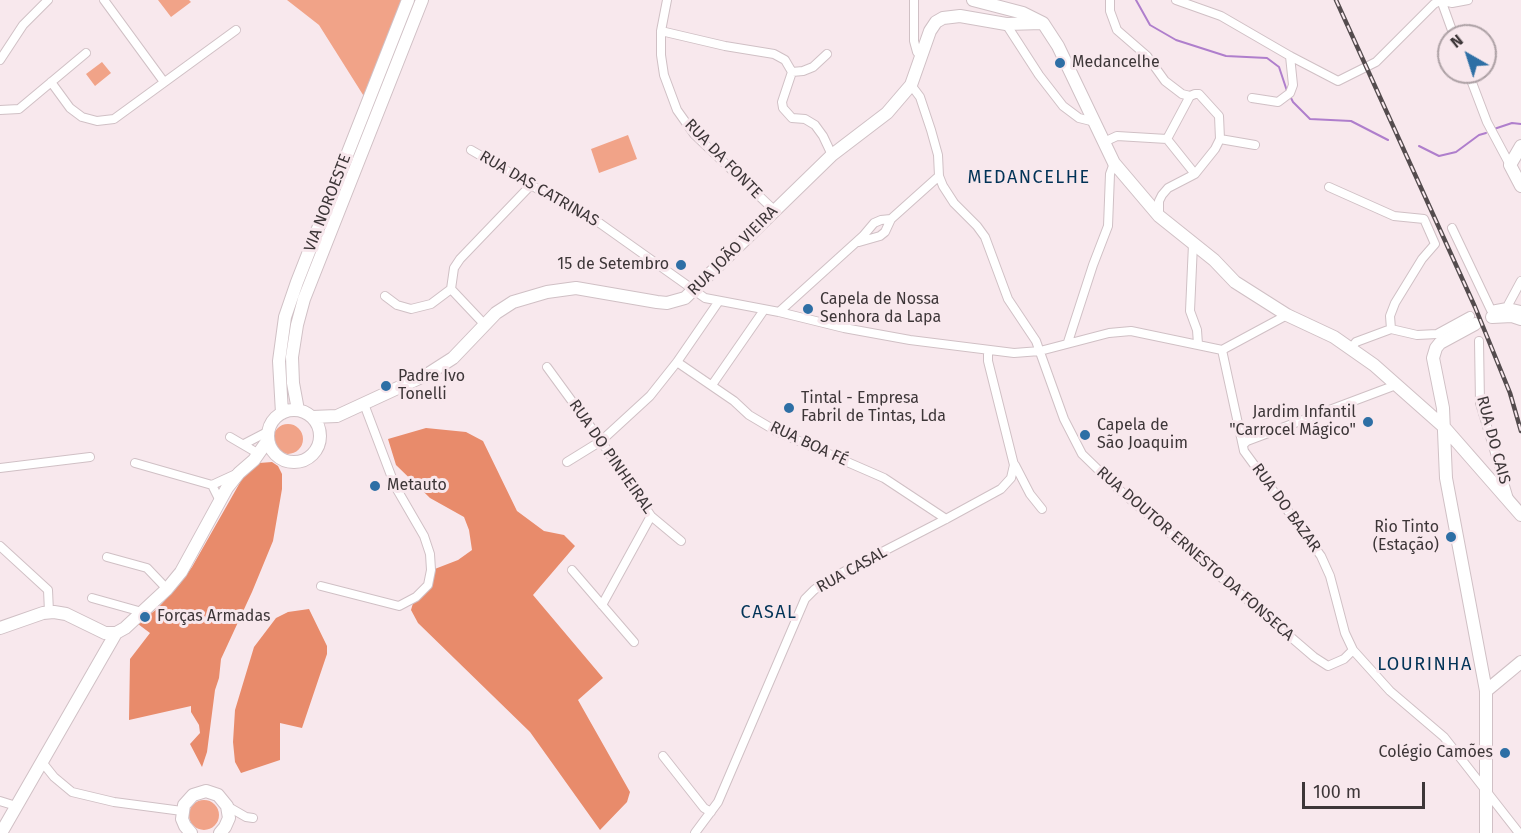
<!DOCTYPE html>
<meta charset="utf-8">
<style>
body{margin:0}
#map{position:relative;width:1521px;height:833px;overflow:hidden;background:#f8e8ed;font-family:"Fira Sans",sans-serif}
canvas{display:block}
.north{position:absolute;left:1437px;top:24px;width:60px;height:60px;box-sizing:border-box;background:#f8e8ed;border:2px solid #ada1a5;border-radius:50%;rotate:321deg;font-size:16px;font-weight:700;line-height:24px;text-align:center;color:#3d3638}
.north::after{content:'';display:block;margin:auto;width:21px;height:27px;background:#2e6fa5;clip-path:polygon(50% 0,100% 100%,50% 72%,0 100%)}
.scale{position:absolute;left:1302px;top:782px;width:123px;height:27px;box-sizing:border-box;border:3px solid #3d3638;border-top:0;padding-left:8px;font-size:18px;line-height:21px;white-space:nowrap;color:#3d3638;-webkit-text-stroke:4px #f8e8ed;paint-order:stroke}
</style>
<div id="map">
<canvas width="1521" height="833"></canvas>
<div class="north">N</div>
<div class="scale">100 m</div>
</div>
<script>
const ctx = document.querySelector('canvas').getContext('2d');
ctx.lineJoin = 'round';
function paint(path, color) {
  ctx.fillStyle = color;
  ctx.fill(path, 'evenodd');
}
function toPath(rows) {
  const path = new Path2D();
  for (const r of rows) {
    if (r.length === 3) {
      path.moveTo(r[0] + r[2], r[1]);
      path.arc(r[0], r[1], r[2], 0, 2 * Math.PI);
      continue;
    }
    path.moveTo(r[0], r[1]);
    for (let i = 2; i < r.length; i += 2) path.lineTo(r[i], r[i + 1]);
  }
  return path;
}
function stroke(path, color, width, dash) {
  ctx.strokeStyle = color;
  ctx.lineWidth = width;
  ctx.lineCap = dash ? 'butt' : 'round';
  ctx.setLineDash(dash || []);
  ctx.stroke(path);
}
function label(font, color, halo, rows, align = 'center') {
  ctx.font = font + ' "Fira Sans",sans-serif';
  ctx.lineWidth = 6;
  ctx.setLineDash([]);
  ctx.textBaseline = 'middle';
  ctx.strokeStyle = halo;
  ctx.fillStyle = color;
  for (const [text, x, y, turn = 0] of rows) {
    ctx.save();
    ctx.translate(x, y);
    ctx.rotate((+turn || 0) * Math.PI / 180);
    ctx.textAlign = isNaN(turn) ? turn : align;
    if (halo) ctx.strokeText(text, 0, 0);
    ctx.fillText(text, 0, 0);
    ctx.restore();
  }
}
paint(toPath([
 [158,0,189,0,191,2,171,17],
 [287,0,404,0,365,98,319,25],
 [102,62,111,73,95,86,86,74],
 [628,135,637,159,599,173,591,149],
 [288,439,15],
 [204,815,15]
]), '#f1a388');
paint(toPath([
 [426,428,466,432,483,441,517,511,544,531,564,535,575,546,533,595,603,678,578,700,630,792,627,802,600,830,530,732,418,623,411,610,416,593,425,586,427,572,458,560,472,550,469,530,464,517,430,498,396,465,388,439],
 [272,462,278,466,282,474,282,489,273,541,252,592,221,659,219,678,215,690,207,752,202,767,190,744,200,733,199,725,191,712,191,706,129,720,130,659,150,633,138,624,158,608,179,585,192,567,242,479,259,463],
 [309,609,327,646,327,654,302,728,280,723,280,760,241,773,235,762,233,742,235,710,254,647,276,618,288,612]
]), '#e88b6b');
stroke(toPath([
 [1136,0,1150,25,1176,40,1226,56,1267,58,1279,67,1287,91],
 [1290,96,1293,102,1310,119,1351,121,1388,140],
 [1494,129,1512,123,1521,124],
 [1419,146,1439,156,1456,152,1479,135,1486,133]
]), '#af7ecc', 2);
const street = toPath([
 [104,0,164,82],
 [667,0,661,31,661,55,664,75,677,110,694,134,774,210],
 [914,0,914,41,917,52,921,57],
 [1110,0,1110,11,1117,30,1147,56,1165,81,1182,94,1190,96],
 [1176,0,1221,16,1290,56,1338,81,1376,62,1434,4,1441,0],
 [1440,0,1452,3,1468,0],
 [1441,0,1454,36],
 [1006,24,1039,75,1063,106,1079,118,1095,122],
 [661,31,725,46,774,54,785,60,792,72,782,102,783,108,792,118,805,119,815,125,823,136,832,155],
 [0,60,23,25,48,0],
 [792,72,803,71,813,67,827,54],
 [1468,72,1487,122,1510,165],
 [51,82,70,108,82,117,97,121,114,119,236,30],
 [911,85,920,97,931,130,938,155,939,176,943,186,954,203,977,226,985,237,1008,299,1036,341,1064,419,1082,454,1116,487,1314,657,1328,666,1344,659,1353,650],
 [1252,98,1278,102,1290,93,1293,85,1290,56],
 [0,110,19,109,86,53],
 [1220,139,1255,145],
 [1104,142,1117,136,1167,139,1195,174],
 [471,150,560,202,584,212,705,298,779,312,844,328,910,340,1014,353,1040,351,1109,333,1131,331,1222,350,1287,315],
 [1329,187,1394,216,1424,219,1435,244,1422,259,1395,303,1390,316,1391,329,1356,342,1351,348],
 [1159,216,1159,201,1162,195,1168,188,1195,174,1215,149,1220,139,1219,116,1199,94,1195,94,1190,96,1167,139],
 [1452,228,1491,310,1507,307,1521,281],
 [859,242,880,236,885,232,891,219,939,176],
 [1193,244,1190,311,1197,330,1198,344],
 [385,296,397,305,411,309,431,304,451,289],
 [1507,307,1521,310],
 [779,312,863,236,874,223,881,220,891,219],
 [485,325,451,289,454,268,460,259,531,185],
 [1391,329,1417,335,1437,334,1470,316],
 [1479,341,1480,403,1509,499],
 [1068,342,1093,265,1108,226,1110,174,1114,163],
 [1222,350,1244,451,1321,556,1330,576,1345,633,1353,650,1390,691,1444,737,1519,833],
 [677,362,734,401,749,415,776,431,884,478,946,519],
 [547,367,601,441,651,516,681,541],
 [712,385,764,310],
 [230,437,259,454],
 [244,444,269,431],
 [1243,445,1247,441,1396,385],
 [567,462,601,441,650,396,677,362,719,301],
 [135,463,212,485],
 [1015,465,1030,494,1042,509],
 [0,468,90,457],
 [220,501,212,485,236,474],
 [0,546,48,590,49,612],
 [107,557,147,568,167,589],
 [572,570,634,642],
 [321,586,399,606,416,597,428,585,431,570,430,554,424,536,395,486,364,404],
 [92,598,142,612],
 [602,605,651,516],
 [663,756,704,808,711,812],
 [42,762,54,777,72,792,114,802,182,811],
 [0,801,16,806],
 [227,806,246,817,253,818],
 [695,833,718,802,805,599,814,590,826,581,946,519,1001,489,1011,478,1014,465,988,361,988,351]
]);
const secondary = toPath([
 [973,0,1023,13,1043,23,1058,46,1114,163,1159,216,1214,260,1235,282,1287,315,1334,337,1374,365,1444,427,1521,515],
 [1521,146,1510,165,1521,186],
 [1492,317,1512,316,1521,319],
 [1475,324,1440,343,1436,348,1433,358,1443,408,1446,478,1486,691,1486,833],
 [294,436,26],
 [298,410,293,383,292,357,297,325,304,299,422,0],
 [282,413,279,361,285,317,297,282,408,0],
 [312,417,337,416,428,374,453,358,496,313,513,302,547,292,576,288,657,302,667,303,685,298,832,155,887,113,911,85,930,31,936,22,943,18,960,16,1006,24,1043,23],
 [0,628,43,613,54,612,66,614,105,633,116,633,125,628,167,589,181,572,227,488,239,473,254,460,268,440],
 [1486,691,1521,662],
 [1,833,116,633],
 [191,833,185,826,182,819,184,805,193,795,206,791,218,795,227,806,229,818,225,827,220,833]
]);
stroke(street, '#d0c0c5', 10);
stroke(secondary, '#d0c0c5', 14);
stroke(street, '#fff', 8);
stroke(secondary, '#fff', 12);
const rail = toPath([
 [1336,0,1475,307,1510,393,1521,431]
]);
stroke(rail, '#544c4e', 4.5);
stroke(rail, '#f8e8ed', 2, [7]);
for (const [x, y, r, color] of [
 [1060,63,6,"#2e6fa5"],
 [681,265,6,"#2e6fa5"],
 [808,309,6,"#2e6fa5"],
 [386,386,6,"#2e6fa5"],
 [789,408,6,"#2e6fa5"],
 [1368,422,6,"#2e6fa5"],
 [1085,435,6,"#2e6fa5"],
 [375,486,6,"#2e6fa5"],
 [1451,537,6,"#2e6fa5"],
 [145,617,6,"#2e6fa5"],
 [1505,753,6,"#2e6fa5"]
]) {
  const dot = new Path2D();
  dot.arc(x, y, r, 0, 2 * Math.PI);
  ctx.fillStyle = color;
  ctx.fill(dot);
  stroke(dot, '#f8e8ed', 2);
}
label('16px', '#3d3638', '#f8e8ed', [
 ["Medancelhe",1072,63],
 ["15 de Setembro",669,265,"right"],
 ["Capela de Nossa",820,300],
 ["Senhora da Lapa",820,318],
 ["Padre Ivo",398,377],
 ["Tonelli",398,395],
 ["Tintal - Empresa",801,399],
 ["Fabril de Tintas, Lda",801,417],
 ["Jardim Infantil",1356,413,"right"],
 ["\"Carrocel Mágico\"",1356,431,"right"],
 ["Capela de",1097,426],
 ["São Joaquim",1097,444],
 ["Metauto",387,486],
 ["Rio Tinto",1439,528,"right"],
 ["(Estação)",1439,546,"right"],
 ["Forças Armadas",157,617],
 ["Colégio Camões",1493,753,"right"]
], 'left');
label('16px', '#3d3638', '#f8e8ed', [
 ["RUA DA FONTE",723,159,46],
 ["RUA DAS CATRINAS",539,189,30],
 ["VIA NOROESTE",328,203,-69],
 ["RUA JOÃO VIEIRA",733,251,-45],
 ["RUA DO CAIS",1493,440,75],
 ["RUA BOA FÉ",809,444,25],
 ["RUA DO PINHEIRAL",611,457,55],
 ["RUA DO BAZAR",1286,508,54],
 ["RUA DOUTOR ERNESTO DA FONSECA",1195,554,41],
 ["RUA CASAL",852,570,-29]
]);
ctx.letterSpacing = '1.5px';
label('18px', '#023357', '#f8e8ed', [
 ["MEDANCELHE",1029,178],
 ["CASAL",769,613],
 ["LOURINHA",1425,665]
]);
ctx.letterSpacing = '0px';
</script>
